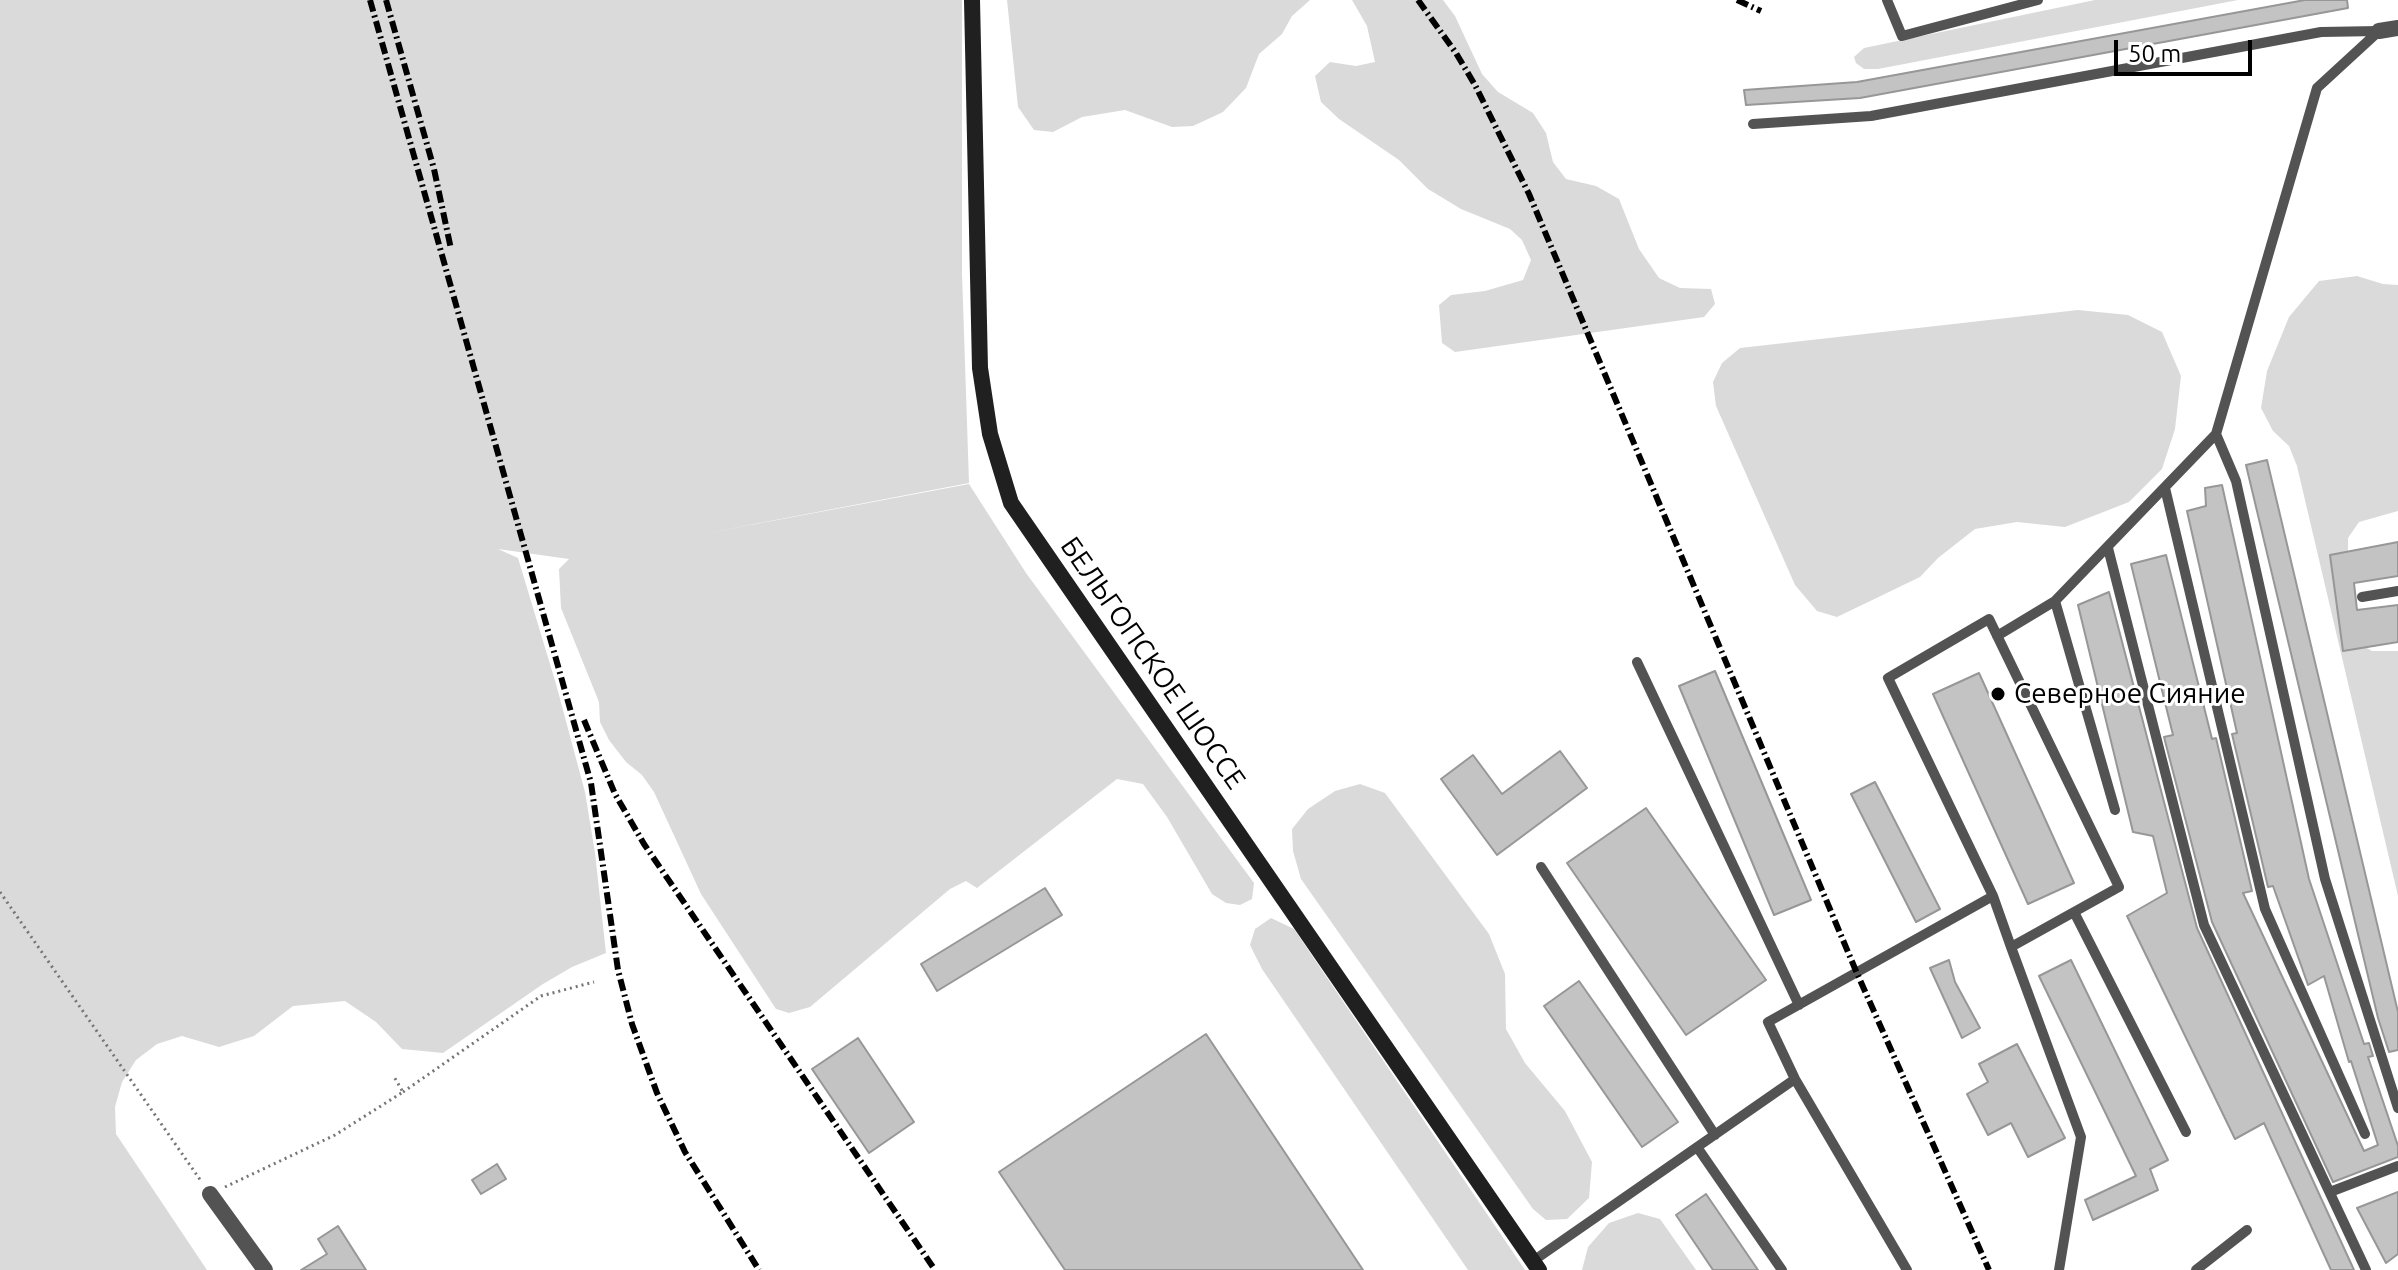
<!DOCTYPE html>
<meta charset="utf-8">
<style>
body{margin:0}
#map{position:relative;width:2398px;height:1270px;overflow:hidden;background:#fff;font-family:Ubuntu,sans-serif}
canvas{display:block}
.scale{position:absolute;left:2114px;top:40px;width:138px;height:36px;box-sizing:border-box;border:4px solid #000;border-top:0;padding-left:10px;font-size:24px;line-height:28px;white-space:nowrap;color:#000;-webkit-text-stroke:6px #fff;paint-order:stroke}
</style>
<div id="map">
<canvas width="2398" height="1270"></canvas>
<div class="scale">50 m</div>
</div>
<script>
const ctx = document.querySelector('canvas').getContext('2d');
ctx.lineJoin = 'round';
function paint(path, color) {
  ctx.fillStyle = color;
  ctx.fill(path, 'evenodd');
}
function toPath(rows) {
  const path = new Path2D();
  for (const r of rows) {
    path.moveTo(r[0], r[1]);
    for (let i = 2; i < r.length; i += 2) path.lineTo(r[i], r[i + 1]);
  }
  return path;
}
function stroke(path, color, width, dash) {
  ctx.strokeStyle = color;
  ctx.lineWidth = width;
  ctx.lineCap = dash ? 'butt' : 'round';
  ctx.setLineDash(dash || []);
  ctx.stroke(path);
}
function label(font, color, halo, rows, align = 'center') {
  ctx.font = font + ' Ubuntu,sans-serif';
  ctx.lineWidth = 6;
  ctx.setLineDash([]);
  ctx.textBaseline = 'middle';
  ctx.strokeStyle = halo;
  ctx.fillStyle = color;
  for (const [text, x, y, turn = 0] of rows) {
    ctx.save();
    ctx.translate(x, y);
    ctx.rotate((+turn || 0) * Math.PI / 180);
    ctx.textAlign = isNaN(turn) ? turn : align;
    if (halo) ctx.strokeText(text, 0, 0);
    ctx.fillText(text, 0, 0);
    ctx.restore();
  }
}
paint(toPath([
 [0,0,962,0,962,273,969,483,697,535,969,484,1026,573,1254,883,1252,899,1240,905,1226,903,1212,894,1167,817,1143,784,1117,779,977,888,966,881,950,889,810,1007,789,1013,776,1009,701,894,654,792,642,775,626,762,609,740,600,722,599,702,561,608,559,569,569,559,498,549,518,558,556,684,585,792,595,853,606,953,572,967,543,984,443,1053,402,1049,376,1022,345,1001,293,1006,254,1036,219,1047,182,1036,157,1044,136,1060,122,1082,115,1107,116,1134,207,1270,0,1270],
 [1007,0,1310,0,1292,16,1282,34,1259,54,1246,88,1223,112,1193,126,1172,127,1125,110,1082,117,1053,132,1034,130,1018,107],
 [1352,0,1443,0,1455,16,1482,74,1498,92,1533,113,1546,133,1553,162,1566,179,1596,186,1619,199,1639,249,1659,278,1680,288,1711,289,1715,304,1704,317,1455,352,1442,343,1439,305,1451,295,1485,291,1523,280,1531,260,1522,240,1510,229,1461,209,1428,189,1399,160,1339,119,1321,102,1315,76,1330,62,1356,66,1375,62,1367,26],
 [2095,0,2238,0,1878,69,1864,69,1856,63,1854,57,1864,48],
 [2357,276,2383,284,2398,285,2398,511,2359,522,2348,538,2348,566,2356,642,2372,651,2398,651,2398,896,2297,466,2289,446,2273,431,2261,408,2267,371,2289,317,2319,281],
 [2078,310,2128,315,2162,332,2181,376,2175,429,2162,469,2129,502,2065,527,2017,522,1975,529,1938,558,1920,577,1837,617,1817,611,1795,585,1716,406,1713,382,1722,363,1740,348],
 [1360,784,1385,793,1489,934,1505,974,1506,1029,1525,1063,1565,1111,1592,1162,1589,1198,1567,1219,1546,1220,1533,1209,1301,879,1293,851,1292,829,1308,809,1335,791],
 [1271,918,1294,929,1525,1270,1468,1270,1262,969,1250,945,1255,929],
 [1638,1213,1660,1219,1696,1270,1582,1270,1588,1247,1609,1223]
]), '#dadada');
const building = toPath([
 [2305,0,2347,0,2348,8,1860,98,1746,105,1744,90,1857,82,2305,0],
 [2267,460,2398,1012,2398,1050,2389,1052,2378,1018,2246,465,2267,460],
 [2222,485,2309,879,2364,1044,2369,1043,2373,1056,2368,1057,2398,1146,2398,1157,2333,1182,2212,922,2164,737,2173,735,2131,564,2166,555,2212,739,2216,738,2252,891,2243,893,2364,1151,2378,1145,2351,1061,2349,1062,2324,976,2308,985,2273,886,2268,887,2232,734,2237,733,2187,511,2206,506,2205,488,2222,485],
 [2398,542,2398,576,2354,583,2357,610,2398,605,2398,642,2343,651,2330,555,2398,542],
 [2109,592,2197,928,2354,1270,2331,1270,2264,1123,2235,1139,2127,916,2167,893,2153,836,2133,832,2078,605,2109,592],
 [1715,671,1811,900,1774,915,1679,686,1715,671],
 [1979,673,2074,883,2028,904,1933,694,1979,673],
 [1560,751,1587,788,1497,855,1441,779,1473,755,1502,794,1560,751],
 [1875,782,1940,909,1916,922,1851,794,1875,782],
 [1646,808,1766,980,1686,1035,1567,863,1646,808],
 [1045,888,1062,915,937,991,921,964,1045,888],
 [1949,960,1955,982,1980,1028,1962,1038,1930,968,1949,960],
 [2071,960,2168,1160,2150,1169,2158,1190,2093,1220,2085,1200,2136,1176,2039,976,2071,960],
 [1579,981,1678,1122,1642,1147,1544,1006,1579,981],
 [1206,1034,1363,1270,1065,1270,999,1172,1206,1034],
 [858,1038,914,1122,869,1153,812,1069,858,1038],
 [2017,1044,2065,1138,2028,1157,2011,1123,1988,1135,1967,1094,1988,1082,1979,1064,2017,1044],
 [497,1164,506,1179,481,1194,472,1180,497,1164],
 [2398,1192,2398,1254,2386,1263,2357,1208,2398,1192],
 [1706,1194,1758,1270,1713,1270,1676,1215,1706,1194],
 [338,1226,366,1270,301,1270,327,1254,318,1239,338,1226]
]);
paint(building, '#c3c3c3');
stroke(building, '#979797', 2);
stroke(toPath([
 [0,892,201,1181],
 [403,1092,541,996,594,982],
 [225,1187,335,1135,403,1092,393,1075]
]), '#757575', 3, [2, 4]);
stroke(toPath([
 [1887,0,1902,36,2038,0],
 [1753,124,1871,116,2321,32,2379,31],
 [2216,434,2236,481,2325,879,2398,1108],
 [2165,488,2265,909,2365,1134],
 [2108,548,2204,925,2366,1270],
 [2362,597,2398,591],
 [1997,636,2055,601],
 [1637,662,1799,1005],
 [2115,810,2055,601,2216,434,2317,88,2379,31],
 [1541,867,1715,1135],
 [2074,912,2186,1132],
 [2011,947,2119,887,1989,619,1888,678,1993,896,2011,947,2081,1137,2059,1270],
 [1697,1147,1782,1270],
 [2330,1192,2398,1166],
 [1533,1261,1795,1079],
 [1907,1270,1795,1079,1768,1022,1993,896],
 [2196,1270,2247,1230]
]), '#535353', 10);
stroke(toPath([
 [2379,31,2398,28],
 [210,1194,265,1270]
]), '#535353', 16);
stroke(toPath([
 [972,0,980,368,990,434,1011,503,1539,1270]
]), '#202020', 16);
stroke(toPath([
 [370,0,591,783,618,970,632,1024,657,1093,685,1152,759,1270],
 [386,0,434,169,451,249],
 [1418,0,1456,53,1475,85,1529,194,1856,971,1989,1270],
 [1737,0,1761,11],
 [584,720,615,794,644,844,935,1270]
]), '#000', 6, [12, 4, 2, 4]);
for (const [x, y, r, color] of [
 [1998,694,8,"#000"]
]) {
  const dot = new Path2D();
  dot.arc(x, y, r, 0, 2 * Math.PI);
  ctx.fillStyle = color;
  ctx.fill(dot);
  stroke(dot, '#fff', 3);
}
label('28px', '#000', '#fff', [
 ["БЕЛЬГОПСКОЕ ШОССЕ",1153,663,55]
]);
label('28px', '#000', '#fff', [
 ["Северное Сияние",2014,694]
], 'left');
</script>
